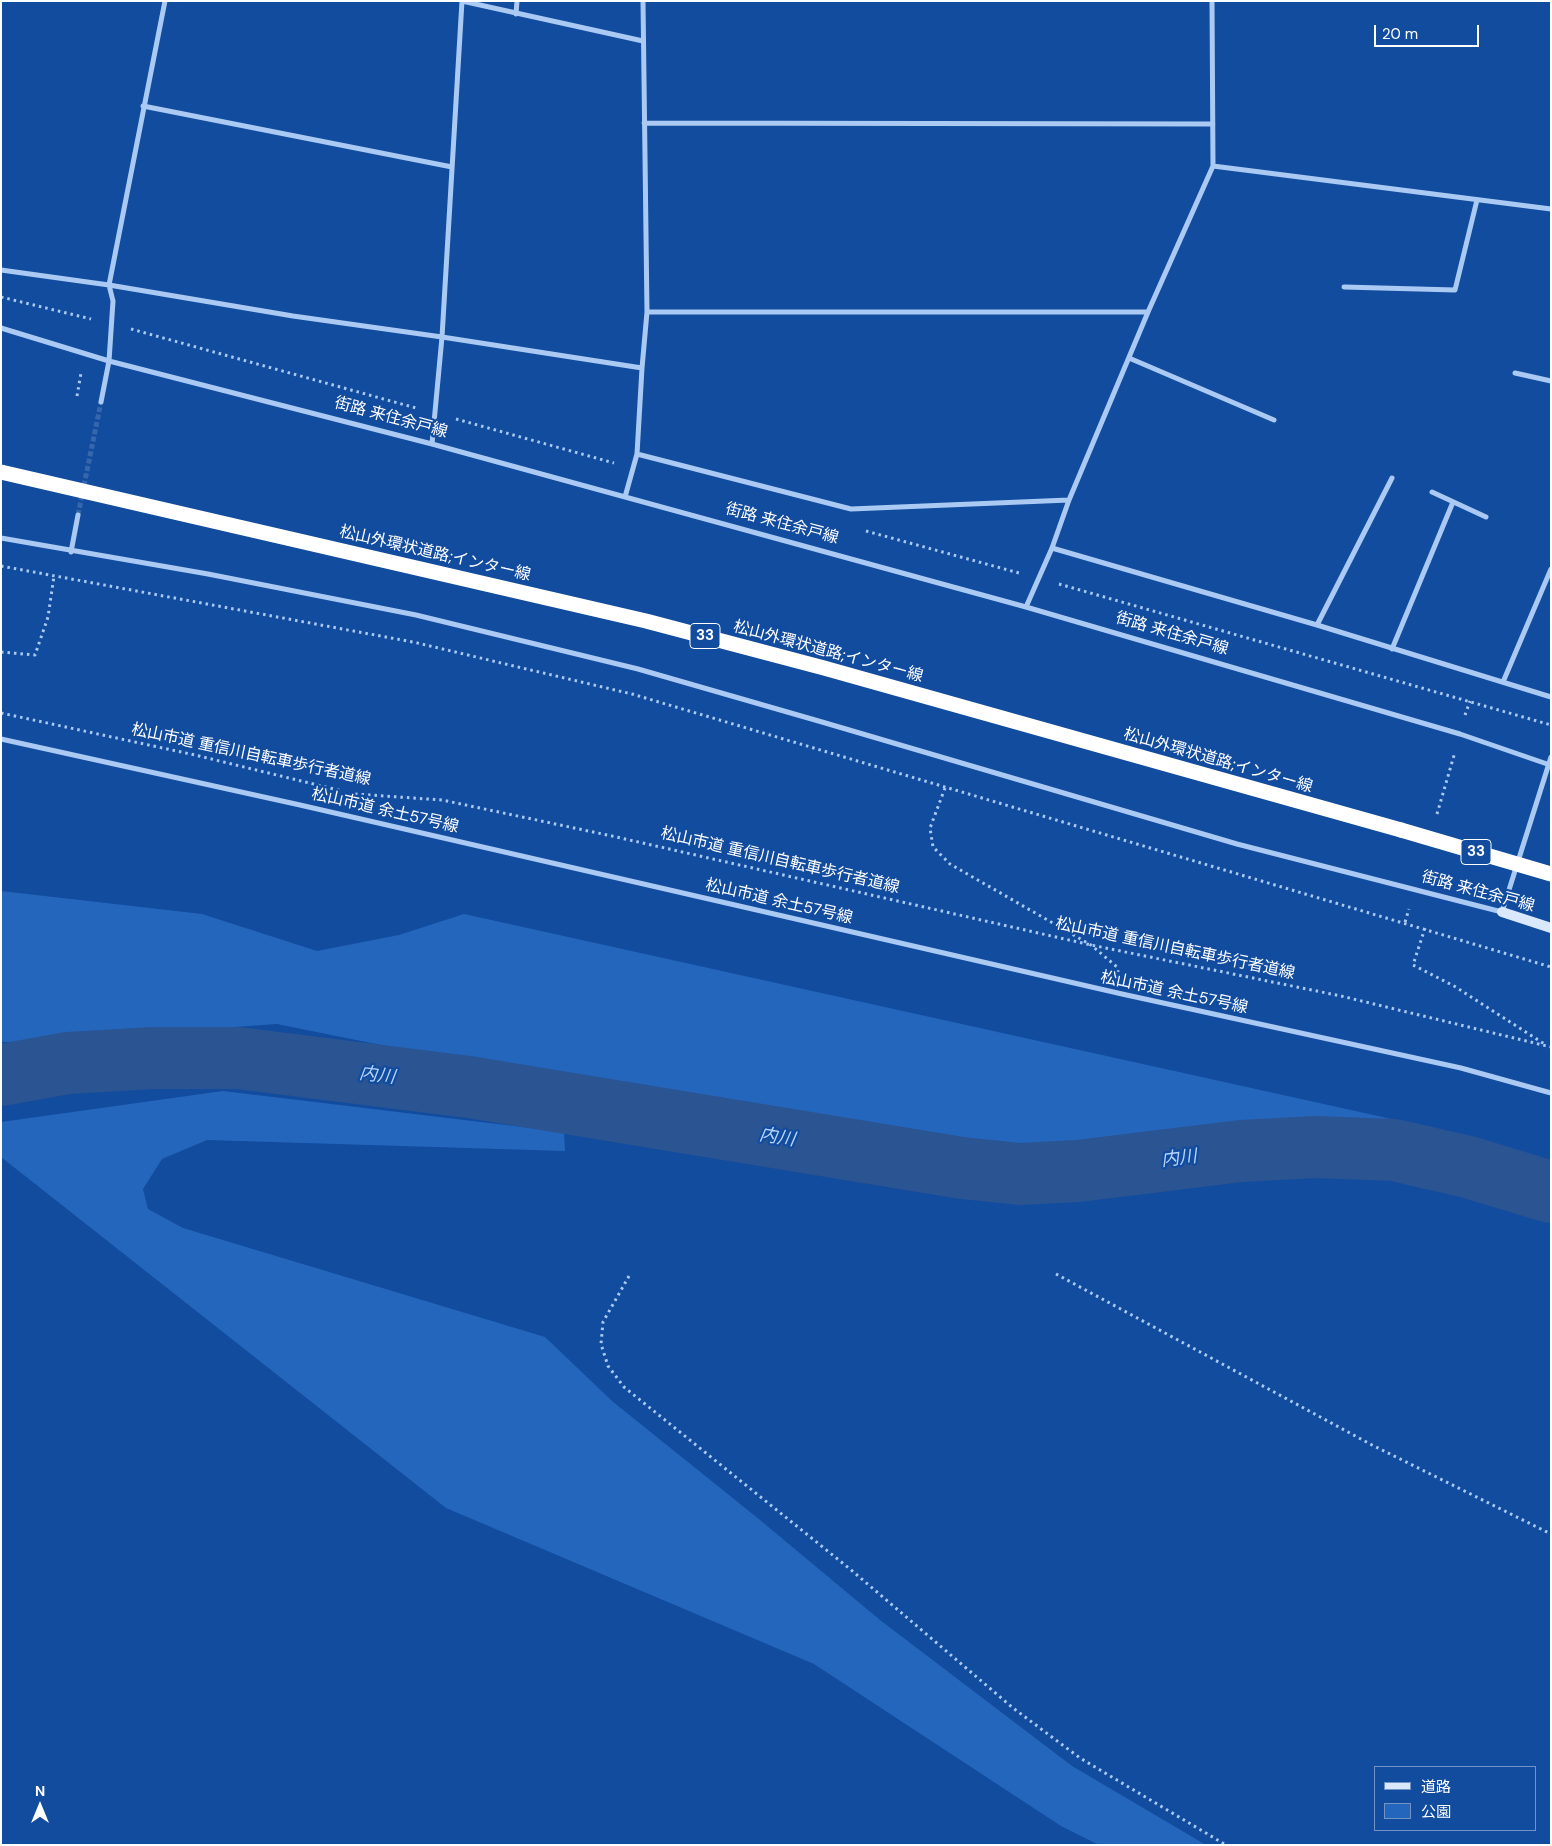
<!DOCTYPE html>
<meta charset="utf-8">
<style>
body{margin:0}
#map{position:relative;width:1552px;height:1846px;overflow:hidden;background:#124c9f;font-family:"DM Sans","Noto Sans JP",sans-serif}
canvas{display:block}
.frame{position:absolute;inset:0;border:2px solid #fff;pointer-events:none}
.legend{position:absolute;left:1374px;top:1766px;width:162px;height:65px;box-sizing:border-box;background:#124c9f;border:1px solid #7194c5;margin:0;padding:6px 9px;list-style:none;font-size:15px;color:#fff}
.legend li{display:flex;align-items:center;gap:10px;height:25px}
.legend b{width:25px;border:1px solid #7194c5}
.north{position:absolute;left:15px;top:1781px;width:50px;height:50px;-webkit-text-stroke:4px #124c9f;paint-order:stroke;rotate:0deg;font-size:14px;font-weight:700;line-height:20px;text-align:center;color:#fff}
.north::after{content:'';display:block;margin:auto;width:18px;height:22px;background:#fff;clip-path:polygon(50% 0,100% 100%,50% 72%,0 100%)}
.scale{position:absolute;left:1374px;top:25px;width:105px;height:22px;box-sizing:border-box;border:2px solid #fff;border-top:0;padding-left:6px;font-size:15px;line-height:18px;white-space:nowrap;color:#fff;-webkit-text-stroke:4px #124c9f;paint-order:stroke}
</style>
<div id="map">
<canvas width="1552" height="1846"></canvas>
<div class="frame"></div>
<ul class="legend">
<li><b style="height:6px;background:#dae8fd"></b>道路</li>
<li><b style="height:14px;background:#2566bd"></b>公園</li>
</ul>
<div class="north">N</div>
<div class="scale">20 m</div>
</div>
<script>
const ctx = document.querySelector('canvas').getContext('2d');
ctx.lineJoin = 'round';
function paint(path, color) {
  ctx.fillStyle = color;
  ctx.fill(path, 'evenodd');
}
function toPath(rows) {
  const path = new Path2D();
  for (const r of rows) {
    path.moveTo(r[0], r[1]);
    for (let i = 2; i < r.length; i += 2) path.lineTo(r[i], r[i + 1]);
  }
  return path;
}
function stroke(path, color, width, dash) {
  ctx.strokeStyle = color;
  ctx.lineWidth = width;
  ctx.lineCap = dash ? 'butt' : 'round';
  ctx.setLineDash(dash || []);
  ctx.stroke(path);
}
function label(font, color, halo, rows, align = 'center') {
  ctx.font = font + ' "DM Sans","Noto Sans JP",sans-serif';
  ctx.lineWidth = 4.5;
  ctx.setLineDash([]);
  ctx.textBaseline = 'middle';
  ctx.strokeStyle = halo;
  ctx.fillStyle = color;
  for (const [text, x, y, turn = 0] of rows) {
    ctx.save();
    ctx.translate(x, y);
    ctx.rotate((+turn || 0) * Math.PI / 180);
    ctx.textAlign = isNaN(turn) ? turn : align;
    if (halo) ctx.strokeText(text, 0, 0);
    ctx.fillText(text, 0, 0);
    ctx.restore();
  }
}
paint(toPath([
 [1,891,202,914,317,951,399,935,464,914,1396,1120,1106,1139,1015,1159,638,1097,277,1024,25,1042,1,1042],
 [223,1091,564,1132,565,1151,207,1140,162,1159,143,1189,148,1209,183,1228,545,1337,612,1401,760,1520,880,1620,1072,1766,1206,1845,1099,1845,1061,1826,814,1664,446,1508,1,1157,1,1122]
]), '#2566bd');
stroke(toPath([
 [1,1075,68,1063,154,1058,238,1058,469,1087,962,1168,1020,1174,1078,1171,1241,1151,1316,1147,1394,1150,1468,1167,1551,1192]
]), '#2a5492', 62);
stroke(toPath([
 [78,515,101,402]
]), '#3667ad', 5, [5, 2.5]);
stroke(toPath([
 [1,297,91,319],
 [131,329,416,408],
 [77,396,81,373],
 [456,419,614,463],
 [866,531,1019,573],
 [1,566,413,642,632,694,1551,967],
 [1059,584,1551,725],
 [1,652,35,655,48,617,54,576],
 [1,713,195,755,342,791],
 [1465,715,1470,701],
 [945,788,930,828,933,847,950,864,1091,945,1117,967,1118,972],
 [355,794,442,800,612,836,1091,945,1341,996,1551,1047],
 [1437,814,1455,752],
 [1405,922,1409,909],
 [1425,928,1413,965,1454,986,1546,1045],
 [1056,1274,1372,1445,1551,1534],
 [629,1276,603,1322,601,1344,608,1366,624,1387,850,1569,1013,1708,1080,1758,1226,1845]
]), '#aacaf4', 3, [2.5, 4]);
stroke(toPath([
 [462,1,643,41],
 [516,14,517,1],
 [143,106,452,167],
 [644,123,1213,124],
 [1213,166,1551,209],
 [1,270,109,285,293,316,442,337,642,368],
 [1344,287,1455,290,1477,200],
 [647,312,1148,312],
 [1,328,109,361,432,444,1026,607,1460,734,1550,765],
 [1129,358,1274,420],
 [1515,373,1551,381],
 [101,402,109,361,113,301,109,285,165,1],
 [432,444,442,337,462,1],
 [637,454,851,509,1069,500],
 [1432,492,1486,517],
 [625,497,637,454,642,368,647,312,643,1],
 [1,538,208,574,416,615,638,669,822,722,1237,844,1502,912,1551,757],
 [1052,548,1317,625,1551,697],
 [71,552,78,515],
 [1026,607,1052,548,1069,500,1148,312,1213,166,1212,1],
 [1317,625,1392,478],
 [1392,649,1453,502],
 [1503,682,1551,569],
 [1,739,300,805,1122,994,1461,1068,1551,1093]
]), '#aacaf4', 5);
stroke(toPath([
 [1502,912,1551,928]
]), '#dae8fd', 10);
stroke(toPath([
 [1,472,646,621,824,668,1401,830]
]), '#fff', 15);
stroke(toPath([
 [1401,830,1551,874]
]), '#fff', 15);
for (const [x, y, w] of [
 [705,636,30],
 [1476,852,30]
]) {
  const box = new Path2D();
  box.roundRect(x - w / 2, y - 12.5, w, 25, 4);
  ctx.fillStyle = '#124c9f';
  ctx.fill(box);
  stroke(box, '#fff', 1);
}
label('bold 15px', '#fff', null, [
 ["33",705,636],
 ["33",1476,852]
]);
label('16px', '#fff', '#124c9f', [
 ["街路 来住余戸線",391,418,15],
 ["街路 来住余戸線",782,524,15],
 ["松山外環状道路;インター線",435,554,13],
 ["街路 来住余戸線",1172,634,16],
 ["松山外環状道路;インター線",828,652,15],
 ["松山市道 重信川自転車歩行者道線",251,755,12],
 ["松山外環状道路;インター線",1218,761,16],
 ["松山市道 余土57号線",385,811,13],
 ["松山市道 重信川自転車歩行者道線",780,861,13],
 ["街路 来住余戸線",1478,892,15],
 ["松山市道 余土57号線",779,902,13],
 ["松山市道 重信川自転車歩行者道線",1175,949,12],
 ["松山市道 余土57号線",1174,993,12]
]);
label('italic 18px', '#b6d4fb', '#124c9f', [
 ["内川",377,1076,7],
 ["内川",777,1138,9],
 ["内川",1179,1159,-7]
]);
</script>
